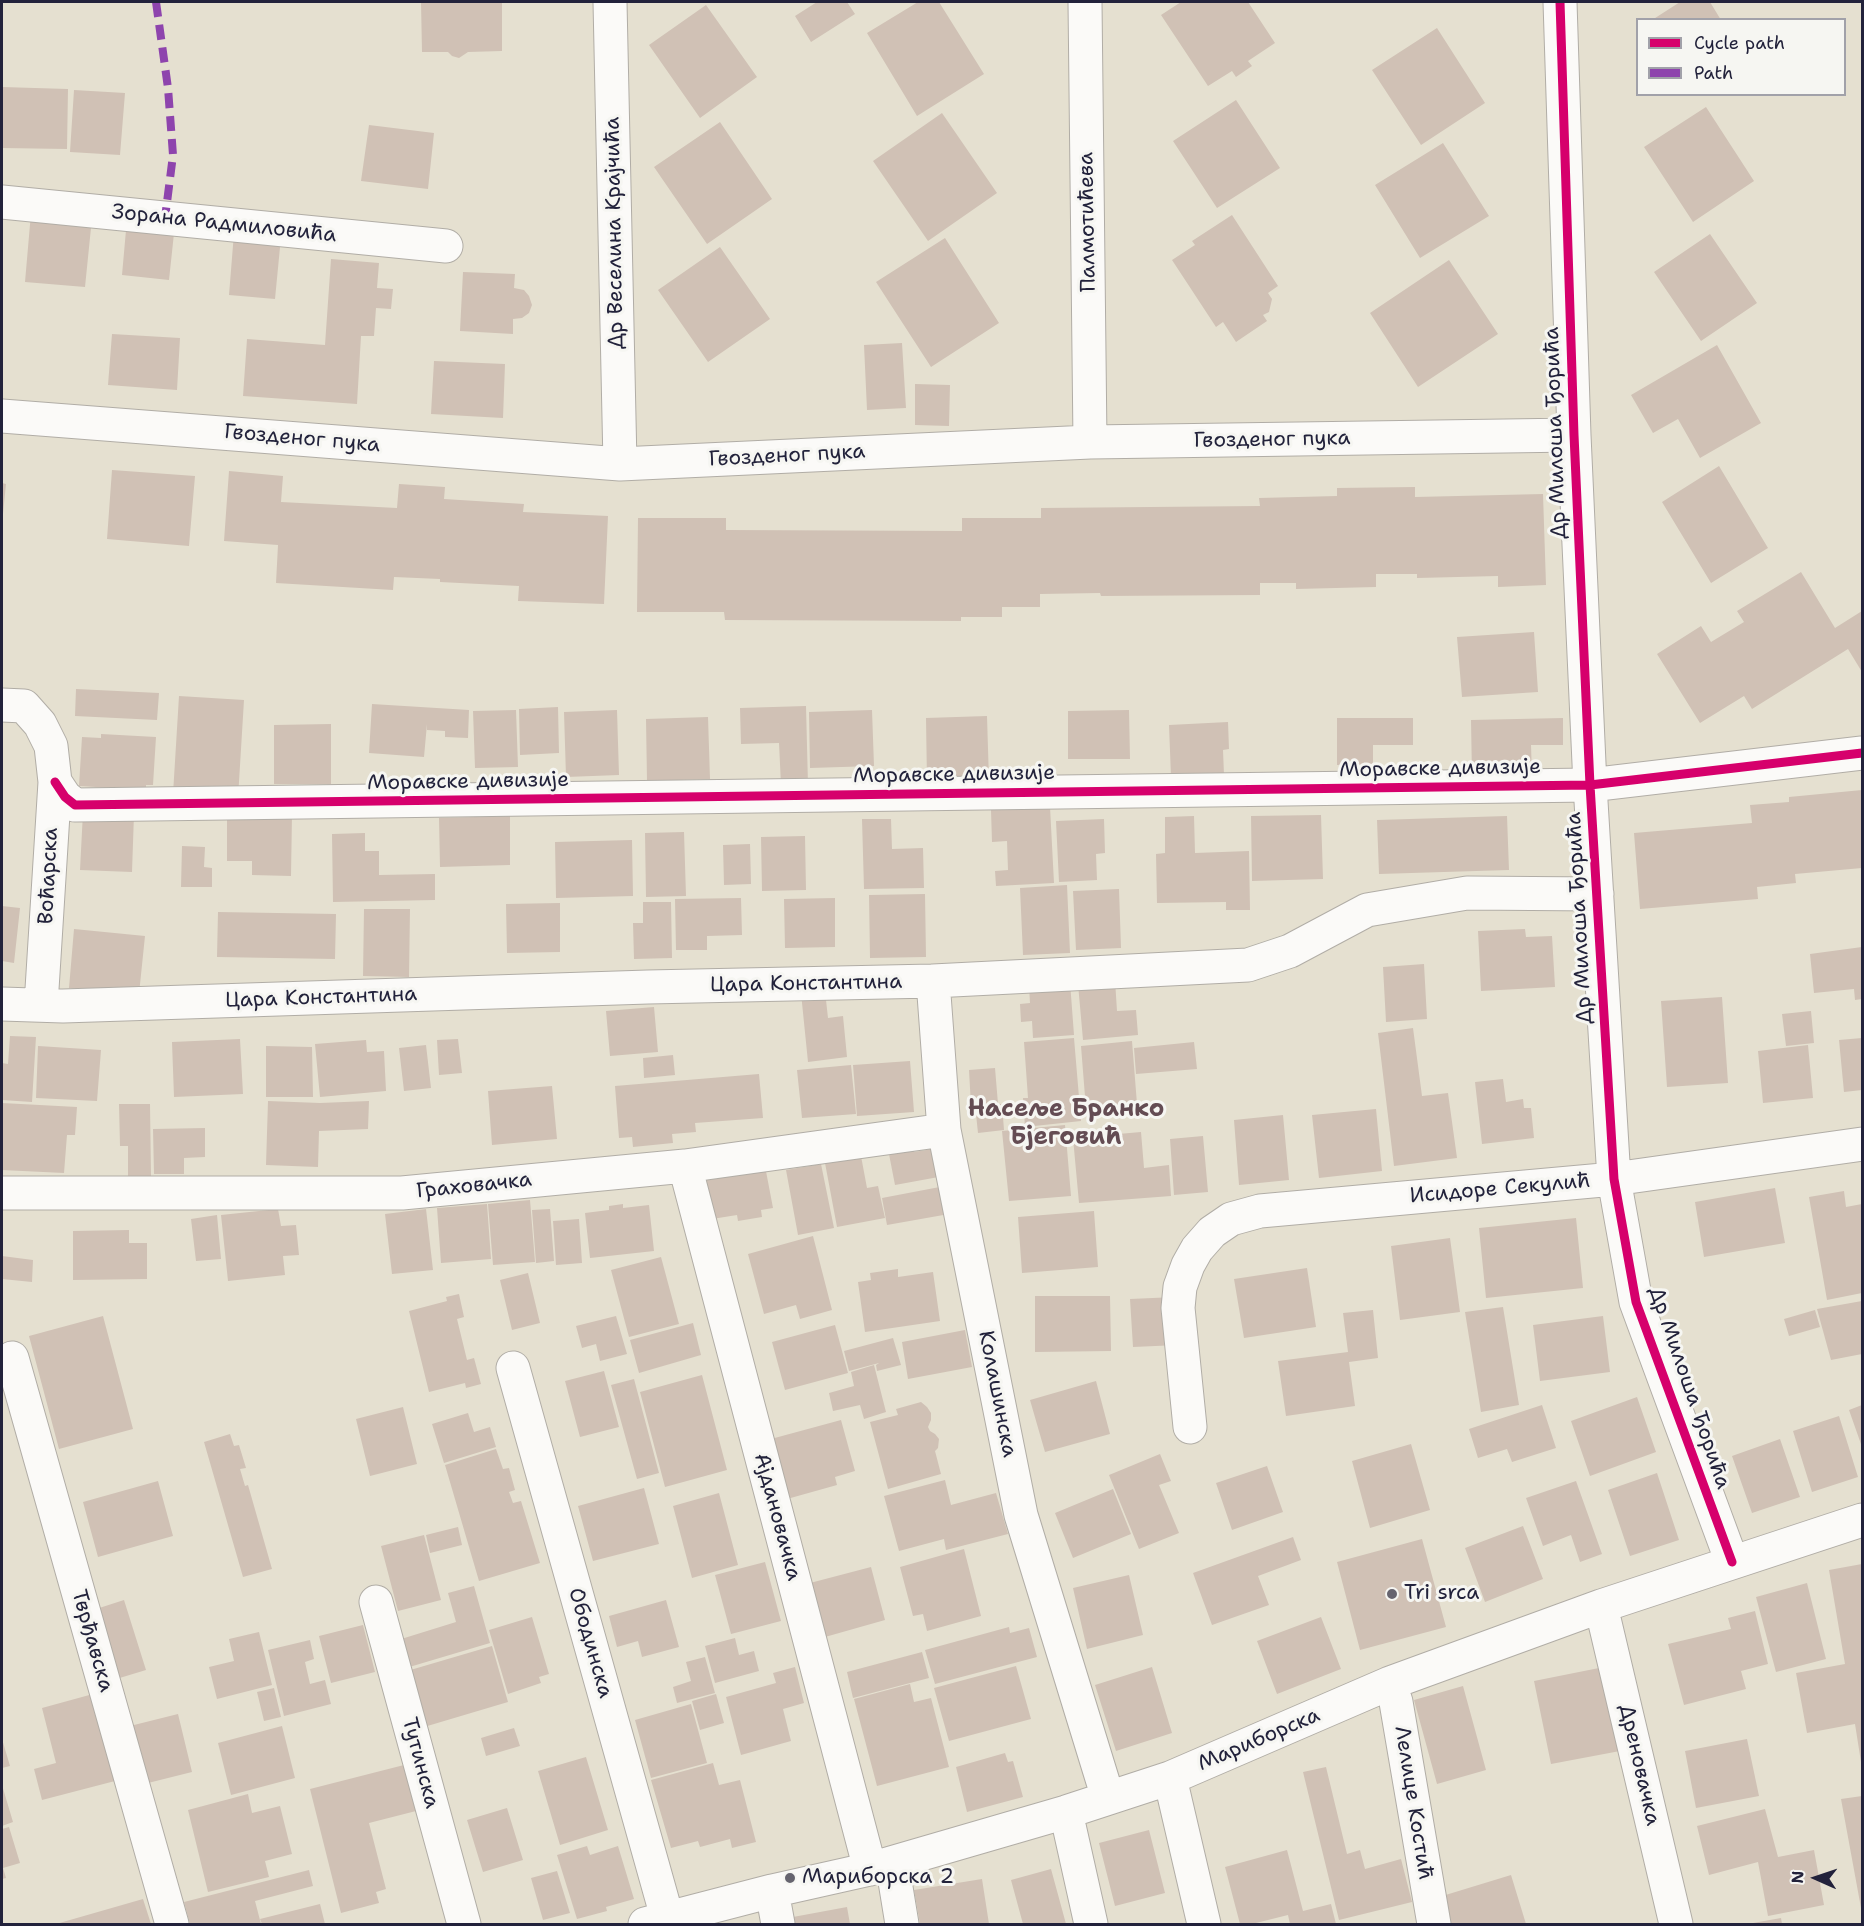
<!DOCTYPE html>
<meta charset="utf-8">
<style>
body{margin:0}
#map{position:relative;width:1864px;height:1926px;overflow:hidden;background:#e5e0d0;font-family:"Shantell Sans",sans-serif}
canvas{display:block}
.frame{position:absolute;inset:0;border:3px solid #22223b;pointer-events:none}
.legend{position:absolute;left:1636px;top:18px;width:210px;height:78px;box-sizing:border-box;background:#f6f6f2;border:2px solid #a1a1a9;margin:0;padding:8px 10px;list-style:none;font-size:18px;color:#22223b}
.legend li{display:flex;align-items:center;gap:12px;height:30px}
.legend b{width:30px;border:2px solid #a1a1a9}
.north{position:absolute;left:1786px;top:1848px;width:60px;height:60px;-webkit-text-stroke:4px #f6f6f2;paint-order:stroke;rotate:273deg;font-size:16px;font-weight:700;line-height:24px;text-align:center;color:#22223b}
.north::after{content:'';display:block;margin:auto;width:21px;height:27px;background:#22223b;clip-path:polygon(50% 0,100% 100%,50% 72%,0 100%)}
</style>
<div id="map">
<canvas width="1864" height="1926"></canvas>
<div class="frame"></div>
<ul class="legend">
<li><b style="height:8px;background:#d6006c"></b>Cycle path</li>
<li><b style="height:8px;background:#8e44ad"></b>Path</li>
</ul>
<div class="north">N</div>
</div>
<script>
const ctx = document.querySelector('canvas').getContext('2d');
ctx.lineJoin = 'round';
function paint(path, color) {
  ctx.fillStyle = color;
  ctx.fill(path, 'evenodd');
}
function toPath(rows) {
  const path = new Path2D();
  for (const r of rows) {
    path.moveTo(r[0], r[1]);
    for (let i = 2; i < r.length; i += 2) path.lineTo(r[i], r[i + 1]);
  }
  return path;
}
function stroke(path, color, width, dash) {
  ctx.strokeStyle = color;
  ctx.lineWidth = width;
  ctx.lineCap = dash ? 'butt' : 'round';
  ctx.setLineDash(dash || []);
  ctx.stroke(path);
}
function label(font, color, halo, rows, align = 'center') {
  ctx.font = font + ' "Shantell Sans",sans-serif';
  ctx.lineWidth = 6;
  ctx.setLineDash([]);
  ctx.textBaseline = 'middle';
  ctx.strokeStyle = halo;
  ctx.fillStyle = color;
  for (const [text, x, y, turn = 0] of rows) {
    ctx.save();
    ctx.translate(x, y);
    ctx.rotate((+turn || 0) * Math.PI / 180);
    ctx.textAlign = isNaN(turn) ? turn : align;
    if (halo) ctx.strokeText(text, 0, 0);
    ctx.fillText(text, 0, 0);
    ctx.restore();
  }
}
paint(toPath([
 [421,2,502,2,502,51,468,52,459,58,452,56,448,52,422,52],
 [817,2,847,2,855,14,811,42,795,16],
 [918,2,939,2,984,74,917,116,867,33],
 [1181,2,1248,2,1275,43,1248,61,1252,66,1236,77,1232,71,1208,86,1161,15],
 [1680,2,1710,2,1721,20,1652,20],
 [706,5,757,77,700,118,649,45],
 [1437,28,1485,103,1421,145,1372,70],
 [2,87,68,89,67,149,2,148],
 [74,90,125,93,120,155,70,152],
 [1236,100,1280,168,1217,208,1173,141],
 [1706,107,1754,181,1693,222,1644,147],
 [942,113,997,193,928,241,873,161],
 [720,122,772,199,707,244,654,167],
 [369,125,434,133,428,189,361,181],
 [1443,143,1489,216,1420,258,1375,185],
 [31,213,92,218,85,287,25,282],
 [1232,215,1278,286,1268,293,1272,299,1269,312,1263,315,1267,321,1236,342,1223,322,1216,327,1172,260,1195,245,1192,241],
 [127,219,175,224,169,280,122,275],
 [234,233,281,237,275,299,229,295],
 [1710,234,1757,303,1701,341,1654,272],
 [945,238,999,323,931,367,876,282],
 [720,247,770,319,708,362,658,290],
 [331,259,379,263,377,288,393,289,391,309,376,308,374,336,361,336,357,404,243,396,247,339,325,345],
 [1449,260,1498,334,1418,387,1370,313],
 [463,272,515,274,514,288,524,290,529,296,532,305,529,313,522,318,513,319,513,334,460,331],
 [112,334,180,338,177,390,108,385],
 [902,343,906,408,867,410,864,345],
 [1717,345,1761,423,1700,458,1678,419,1653,433,1631,395],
 [434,361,505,364,503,418,431,414],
 [915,384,950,385,949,426,915,425],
 [1719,466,1768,548,1711,583,1662,502],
 [112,470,195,476,189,546,107,539],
 [229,471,283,476,281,502,397,508,399,484,445,487,444,499,524,504,523,512,608,516,604,604,518,601,519,586,440,582,440,579,394,577,393,590,276,583,278,545,224,541],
 [2,483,6,484,3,514,2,514],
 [1415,487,1415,497,1543,494,1546,585,1498,587,1498,576,1417,578,1417,574,1376,574,1376,587,1296,589,1296,583,1260,583,1260,595,1101,596,1100,593,1040,594,1040,607,1002,607,1002,617,961,617,961,621,725,620,724,612,637,612,638,518,726,518,726,530,962,531,962,518,1041,518,1041,508,1260,506,1259,498,1337,496,1337,488],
 [1801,572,1835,628,1862,611,1862,672,1848,649,1752,709,1744,696,1700,723,1657,654,1701,626,1711,642,1744,622,1737,611],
 [1534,632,1538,692,1462,697,1457,637],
 [76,689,159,693,157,720,75,716],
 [179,696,244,700,238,798,173,794],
 [372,704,469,710,468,738,445,737,445,731,427,730,427,724,424,757,369,753],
 [806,706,808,785,781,785,779,743,741,744,740,708],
 [558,707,559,753,520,755,519,709],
 [516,710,518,767,475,768,473,711],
 [617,710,619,775,566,777,564,712],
 [872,710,874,766,810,768,809,712],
 [1129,710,1130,759,1068,759,1068,711],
 [987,716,989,781,927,783,926,718],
 [708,717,710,779,647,781,646,719],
 [1337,718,1413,718,1413,745,1373,745,1373,765,1337,765],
 [1563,718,1563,745,1531,745,1532,776,1472,777,1471,720],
 [1228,722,1229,749,1223,750,1224,775,1171,777,1169,725],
 [331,724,331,784,274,784,274,725],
 [101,734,156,737,153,785,146,785,146,790,79,786,82,737,101,738],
 [1862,790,1862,868,1795,874,1796,883,1757,887,1758,899,1640,909,1634,833,1752,823,1750,805,1789,802,1789,797],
 [1050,807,1054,883,996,886,995,871,1008,870,1007,841,992,842,991,810],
 [83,812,134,814,132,872,80,870],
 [227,813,292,814,291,876,252,875,252,861,227,861],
 [1321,815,1323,879,1252,881,1251,816],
 [510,816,510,865,440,867,439,818],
 [1194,816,1195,853,1249,851,1250,910,1226,910,1226,902,1157,903,1156,854,1165,853,1165,817],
 [1507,816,1509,870,1379,874,1377,820],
 [862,819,891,819,892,849,923,848,924,888,864,889],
 [1104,819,1105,853,1096,854,1097,880,1059,882,1056,821],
 [684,832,686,896,646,897,645,833],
 [365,833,365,851,379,851,379,875,435,874,435,900,333,902,332,834],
 [805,836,806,890,762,891,761,837],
 [632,840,633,896,556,898,555,842],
 [750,844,751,884,724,885,723,845],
 [182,846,205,847,204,867,212,868,212,887,181,887],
 [1067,885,1070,953,1023,955,1020,888],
 [1119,889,1121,948,1076,950,1073,891],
 [925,894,926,957,870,958,869,895],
 [741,898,742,935,707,936,707,950,676,950,675,899],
 [835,898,835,947,785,948,784,899],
 [643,902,671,902,672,958,634,959,633,923,643,923],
 [560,903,560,952,507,953,506,904],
 [2,906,20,908,14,963,2,961],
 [364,909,410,909,409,977,363,976],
 [218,912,336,914,335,959,217,957],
 [74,929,145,936,139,994,69,988],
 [1525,929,1526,937,1552,936,1555,987,1481,991,1478,931],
 [1862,947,1862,999,1855,1000,1854,989,1814,993,1810,954],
 [1424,964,1427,1019,1386,1022,1383,967],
 [1115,980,1117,1011,1136,1010,1138,1035,1083,1040,1078,984],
 [1070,982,1074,1035,1033,1038,1032,1021,1021,1022,1020,1004,1030,1003,1029,986],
 [825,991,828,1018,843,1016,847,1057,808,1062,801,993],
 [1722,997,1728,1083,1667,1087,1661,1001],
 [654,1007,658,1052,610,1056,606,1011],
 [1811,1011,1814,1043,1786,1046,1782,1014],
 [1413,1028,1422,1096,1448,1093,1457,1158,1394,1166,1378,1033],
 [10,1036,36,1037,32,1102,2,1100,2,1063,8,1064],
 [1074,1038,1081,1121,1025,1127,1023,1098,1028,1098,1024,1042],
 [1862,1038,1862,1090,1844,1092,1839,1040],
 [240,1039,243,1094,174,1097,172,1042],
 [458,1039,462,1073,439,1075,437,1040],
 [366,1040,367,1052,384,1051,386,1091,320,1097,315,1044],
 [1132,1041,1137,1104,1086,1109,1081,1046],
 [1194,1042,1197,1069,1136,1074,1134,1048],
 [426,1045,431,1088,404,1091,399,1048],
 [1808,1045,1813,1098,1763,1103,1758,1051],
 [38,1046,101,1050,97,1101,36,1098],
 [266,1046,312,1047,313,1097,266,1097],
 [673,1055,675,1075,644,1078,643,1058],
 [910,1061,914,1112,857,1116,853,1065],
 [851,1065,856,1114,802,1118,797,1070],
 [995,1068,998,1104,1002,1104,1004,1130,978,1133,975,1105,971,1106,969,1070],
 [759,1074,763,1118,695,1123,696,1132,672,1134,673,1143,633,1147,632,1137,619,1138,615,1086],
 [1503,1079,1506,1102,1523,1099,1524,1108,1531,1108,1534,1138,1482,1144,1475,1082],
 [552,1086,557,1139,492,1145,488,1091],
 [268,1101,320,1103,369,1101,368,1129,319,1131,318,1167,266,1165],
 [2,1103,77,1107,75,1135,67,1135,64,1173,2,1170],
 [119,1104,150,1104,151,1177,128,1177,128,1146,120,1146],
 [1376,1109,1382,1171,1319,1178,1312,1115],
 [1283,1115,1289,1180,1239,1185,1234,1120],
 [1065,1125,1071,1196,1009,1201,1002,1131],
 [205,1128,205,1157,184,1158,184,1174,154,1174,153,1129],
 [1141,1132,1144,1168,1169,1165,1171,1196,1079,1203,1073,1138],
 [1203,1136,1208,1192,1174,1195,1170,1139],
 [913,1145,914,1152,939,1148,944,1176,895,1185,888,1149],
 [861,1156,867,1188,878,1186,885,1218,837,1227,825,1163],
 [821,1164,834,1228,798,1235,786,1170],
 [765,1166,773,1208,761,1210,762,1217,738,1221,737,1215,712,1219,704,1177],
 [945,1186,949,1214,887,1225,882,1198],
 [1775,1188,1785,1243,1704,1257,1695,1202],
 [1844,1191,1846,1207,1862,1204,1862,1293,1827,1300,1809,1197],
 [530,1200,535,1262,493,1265,488,1204],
 [487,1204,491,1259,441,1263,437,1208],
 [623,1204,623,1208,649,1205,654,1251,590,1258,585,1213,609,1210,609,1206],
 [278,1209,281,1226,296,1225,299,1255,283,1256,285,1275,228,1281,221,1215],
 [426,1209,433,1270,392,1274,385,1214],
 [550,1209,554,1261,536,1263,532,1210],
 [1094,1211,1098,1267,1022,1273,1018,1217],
 [217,1215,221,1259,196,1261,191,1219],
 [1576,1218,1583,1288,1486,1298,1479,1228],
 [579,1219,582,1263,556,1265,553,1221],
 [129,1230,129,1243,147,1243,147,1279,73,1280,73,1231],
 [813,1236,832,1310,800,1319,796,1305,764,1314,748,1254],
 [1450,1238,1460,1312,1400,1320,1391,1246],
 [2,1256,33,1260,32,1282,2,1279],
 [661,1257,679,1324,629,1337,611,1270],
 [1307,1268,1316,1327,1244,1338,1234,1279],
 [898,1269,898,1277,933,1272,940,1321,865,1332,858,1282,871,1280,870,1273],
 [528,1273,540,1323,512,1330,500,1280],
 [459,1294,464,1317,457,1319,467,1360,474,1358,481,1384,466,1388,465,1383,429,1392,409,1311,447,1301,446,1297],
 [1035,1296,1110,1296,1111,1351,1035,1352],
 [1175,1297,1178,1345,1133,1347,1130,1299],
 [1862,1301,1862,1354,1831,1360,1817,1309],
 [1503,1307,1519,1405,1481,1412,1465,1312],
 [1373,1310,1378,1358,1349,1362,1355,1406,1286,1416,1278,1361,1348,1352,1343,1313],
 [1815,1310,1820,1327,1789,1336,1784,1319],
 [103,1316,133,1429,59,1449,29,1336],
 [616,1316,627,1354,600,1361,596,1344,582,1348,576,1326],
 [1603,1316,1610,1372,1540,1381,1533,1325],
 [693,1323,701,1355,639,1373,630,1340],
 [835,1325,848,1373,785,1390,772,1342],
 [965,1330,972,1367,908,1379,902,1342],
 [893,1338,901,1365,877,1371,876,1365,879,1363,849,1371,844,1351],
 [874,1365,886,1412,864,1419,860,1405,833,1411,829,1393,854,1386,851,1372],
 [604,1371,619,1427,580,1437,565,1381],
 [702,1375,727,1470,665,1487,640,1392],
 [634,1379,659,1473,637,1479,611,1385],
 [1096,1381,1110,1434,1045,1452,1030,1400],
 [1637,1397,1656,1452,1590,1476,1571,1421],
 [921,1402,927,1407,931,1413,931,1420,928,1427,930,1431,935,1434,939,1439,938,1448,935,1451,941,1474,888,1489,870,1422,898,1415,896,1409],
 [1542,1405,1556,1448,1512,1462,1507,1449,1478,1458,1469,1429],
 [1862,1405,1862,1447,1849,1410],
 [403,1407,417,1464,370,1476,356,1419],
 [468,1413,474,1432,490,1427,496,1447,444,1463,432,1424],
 [1839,1416,1858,1477,1812,1492,1793,1431],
 [841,1420,855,1471,835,1477,837,1485,787,1499,771,1439],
 [230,1434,234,1446,239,1445,246,1468,240,1469,245,1486,248,1485,272,1569,243,1577,204,1442],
 [1780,1439,1800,1497,1752,1513,1732,1456],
 [1411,1444,1430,1510,1370,1528,1352,1461],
 [496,1449,503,1469,509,1468,515,1490,509,1492,513,1503,521,1501,540,1563,479,1581,445,1465],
 [1160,1454,1171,1481,1159,1485,1179,1533,1139,1549,1109,1475],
 [1267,1466,1283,1512,1232,1530,1216,1483],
 [1657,1473,1679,1540,1630,1556,1608,1490],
 [945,1480,951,1505,996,1493,1008,1534,946,1550,944,1539,899,1551,884,1496],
 [158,1481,173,1536,98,1557,83,1502],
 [1576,1481,1602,1554,1580,1562,1571,1535,1543,1546,1526,1498],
 [644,1488,659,1544,593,1561,578,1506],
 [1113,1489,1131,1534,1073,1558,1055,1513],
 [719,1493,738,1565,692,1578,673,1506],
 [1523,1526,1543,1579,1485,1602,1465,1548],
 [458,1527,462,1545,430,1553,426,1535],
 [424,1535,441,1600,398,1611,381,1546],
 [1293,1537,1301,1560,1258,1576,1269,1605,1212,1625,1193,1573],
 [1422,1539,1446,1627,1360,1650,1337,1562],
 [964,1549,981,1616,927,1631,923,1614,913,1616,900,1567],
 [765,1562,781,1621,731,1634,715,1575],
 [1862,1564,1862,1762,1861,1762,1855,1724,1807,1733,1796,1673,1845,1664,1829,1570],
 [871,1567,885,1620,825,1637,810,1583],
 [1129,1575,1143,1635,1087,1649,1073,1588],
 [1807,1583,1826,1659,1776,1672,1756,1597],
 [474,1586,490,1643,406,1668,398,1640,456,1622,448,1593],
 [124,1600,146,1670,113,1680,90,1611],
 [666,1600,679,1647,642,1657,638,1641,617,1647,609,1616],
 [1755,1611,1768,1664,1741,1671,1746,1689,1684,1705,1668,1644,1731,1629,1728,1618],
 [532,1617,549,1674,539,1677,541,1683,508,1694,489,1630],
 [1321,1617,1341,1669,1277,1694,1257,1641],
 [363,1625,375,1672,331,1683,319,1636],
 [1009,1627,1010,1633,1029,1628,1037,1657,935,1684,925,1650],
 [259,1632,272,1685,217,1699,209,1667,234,1661,229,1639],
 [735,1638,739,1655,754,1651,759,1671,715,1683,705,1646],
 [310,1640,314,1659,305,1662,310,1684,325,1680,331,1704,284,1716,268,1650],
 [492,1646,508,1702,424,1727,407,1671],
 [922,1652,929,1678,853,1698,847,1672],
 [705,1657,715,1693,677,1703,673,1687,691,1681,686,1662],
 [1016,1666,1031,1719,949,1741,934,1688],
 [795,1667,804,1703,783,1709,791,1741,741,1755,726,1697,776,1683,773,1673],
 [1152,1667,1172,1733,1116,1751,1095,1685],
 [1604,1667,1620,1751,1551,1764,1534,1681],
 [910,1684,914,1702,931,1698,949,1767,877,1786,854,1699],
 [1463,1686,1486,1770,1437,1784,1414,1700],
 [274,1688,281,1717,264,1721,257,1692],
 [93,1694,115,1781,42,1800,34,1769,56,1763,42,1708],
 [716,1694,724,1723,700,1730,692,1701],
 [691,1704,707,1763,651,1778,635,1720],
 [178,1714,192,1772,140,1785,126,1727],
 [282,1726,295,1778,231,1795,218,1743],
 [514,1728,520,1746,486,1756,481,1738],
 [2,1739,10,1766,2,1768],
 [1747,1739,1759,1796,1696,1808,1685,1751],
 [1005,1753,1008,1762,1013,1761,1023,1797,967,1812,956,1767],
 [586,1757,608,1830,560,1845,538,1771],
 [713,1763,719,1785,740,1780,756,1842,732,1848,730,1839,700,1847,698,1841,671,1848,651,1780],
 [404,1765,416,1811,369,1823,386,1889,376,1892,379,1903,341,1913,310,1789],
 [1326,1767,1347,1854,1360,1850,1365,1869,1401,1859,1412,1902,1339,1920,1303,1772],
 [2,1785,13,1822,2,1826],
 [248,1794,252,1813,280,1806,292,1854,265,1861,269,1877,208,1892,188,1810],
 [1862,1796,1862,1908,1861,1908,1841,1799],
 [507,1808,523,1860,483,1872,467,1820],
 [1765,1809,1778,1857,1814,1850,1824,1905,1768,1916,1758,1862,1709,1875,1697,1826],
 [9,1827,20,1863,3,1868,6,1878,2,1879,2,1829],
 [1149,1830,1165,1893,1115,1906,1099,1843],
 [587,1846,590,1855,618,1846,634,1899,606,1907,607,1911,577,1919,557,1855],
 [1287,1850,1303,1911,1331,1904,1336,1924,1290,1924,1288,1915,1252,1924,1240,1924,1225,1867],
 [1051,1869,1066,1924,1023,1924,1011,1880],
 [309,1870,313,1886,255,1901,261,1924,190,1924,184,1902],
 [557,1871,570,1913,543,1920,531,1878],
 [1511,1875,1526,1924,1447,1924,1439,1897],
 [982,1879,989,1924,920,1924,914,1890],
 [143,1899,151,1924,56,1924],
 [320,1904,325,1924,262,1924,260,1919],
 [847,1907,850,1924,794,1924,793,1917],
 [1781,1918,1782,1924,1753,1924,1753,1923]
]), '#d0c1b5');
const minor = toPath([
 [610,2,620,464],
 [1085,2,1090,442],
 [1560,2,1574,435,1590,785,1614,1179,1636,1302,1732,1562],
 [2,202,446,246],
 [2,416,620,464,1090,442,1574,435],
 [2,705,24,706,40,724,51,746,55,782,41,1005],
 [55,782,65,797,75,805,1590,785,1862,753],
 [933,981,944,1130,1021,1515,1108,1798],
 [2,1004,63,1006,648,987,933,981,1248,965,1290,951,1367,910,1467,893,1597,894],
 [685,1166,870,1869],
 [2,1193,402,1193,685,1166,944,1130],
 [12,1358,172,1924],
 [513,1368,669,1924],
 [1190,1427,1178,1308,1180,1287,1188,1265,1197,1249,1212,1232,1231,1219,1260,1211,1614,1179,1862,1144],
 [376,1602,464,1924],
 [1601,1606,1676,1924],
 [1390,1683,1396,1702,1434,1924],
 [1170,1778,1204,1924],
 [1066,1812,1091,1924],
 [892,1863,902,1924],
 [772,1891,778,1924],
 [645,1924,772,1891,870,1869,1066,1812,1170,1778,1390,1683,1601,1606,1862,1520]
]);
stroke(minor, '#b1ada6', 35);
stroke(minor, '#fbfaf8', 33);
stroke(toPath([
 [156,2,168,88,173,155,165,218]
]), '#8e44ad', 8, [15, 8]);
stroke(toPath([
 [1560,2,1574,435,1590,785,1614,1179,1636,1302,1732,1562],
 [55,782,65,797,75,805,1590,785,1862,753]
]), '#d6006c', 9);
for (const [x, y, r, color] of [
 [1392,1594,6,"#66646f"],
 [790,1878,6,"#66646f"]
]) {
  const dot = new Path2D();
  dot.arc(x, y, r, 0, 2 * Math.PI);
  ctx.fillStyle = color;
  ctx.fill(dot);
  stroke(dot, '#f6f6f2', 2);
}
label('21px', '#22223b', '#f6f6f2', [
 ["Палмотићева",1088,222,-91],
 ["Зорана Радмиловића",224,224,6],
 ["Др Веселина Крајчића",615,233,-91],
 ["Др Милоша Ђорића",1556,433,-92],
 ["Гвозденог пука",302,439,5],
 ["Гвозденог пука",1272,440,-1],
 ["Гвозденог пука",787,456,-3],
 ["Моравске дивизије",1440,769,-1],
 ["Моравске дивизије",954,775,-1],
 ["Моравске дивизије",468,782,-1],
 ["Воћарска",49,876,-87],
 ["Др Милоша Ђорића",1580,918,-93],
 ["Цара Константина",806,984,-1],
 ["Цара Константина",321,998,-2],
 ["Граховачка",474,1186,-6],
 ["Исидоре Секулић",1500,1189,-5],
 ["Др Милоша Ђорића",1689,1388,71],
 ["Колашинска",997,1394,79],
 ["Ајдановачка",777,1517,75],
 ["Тврђавска",92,1641,74],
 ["Ободинска",590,1643,74],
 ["Мариборска",1259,1740,-23],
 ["Тутинска",420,1763,75],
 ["Дреновачка",1639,1765,77],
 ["Лелице Костић",1413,1803,81]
]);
label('21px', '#22223b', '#f6f6f2', [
 ["Tri srca",1404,1594],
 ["Мариборска 2",802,1878]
], 'left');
label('bold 24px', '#644c53', '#f6f6f2', [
 ["Насеље Бранко",1066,1110],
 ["Бјеговић",1066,1138]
]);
</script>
